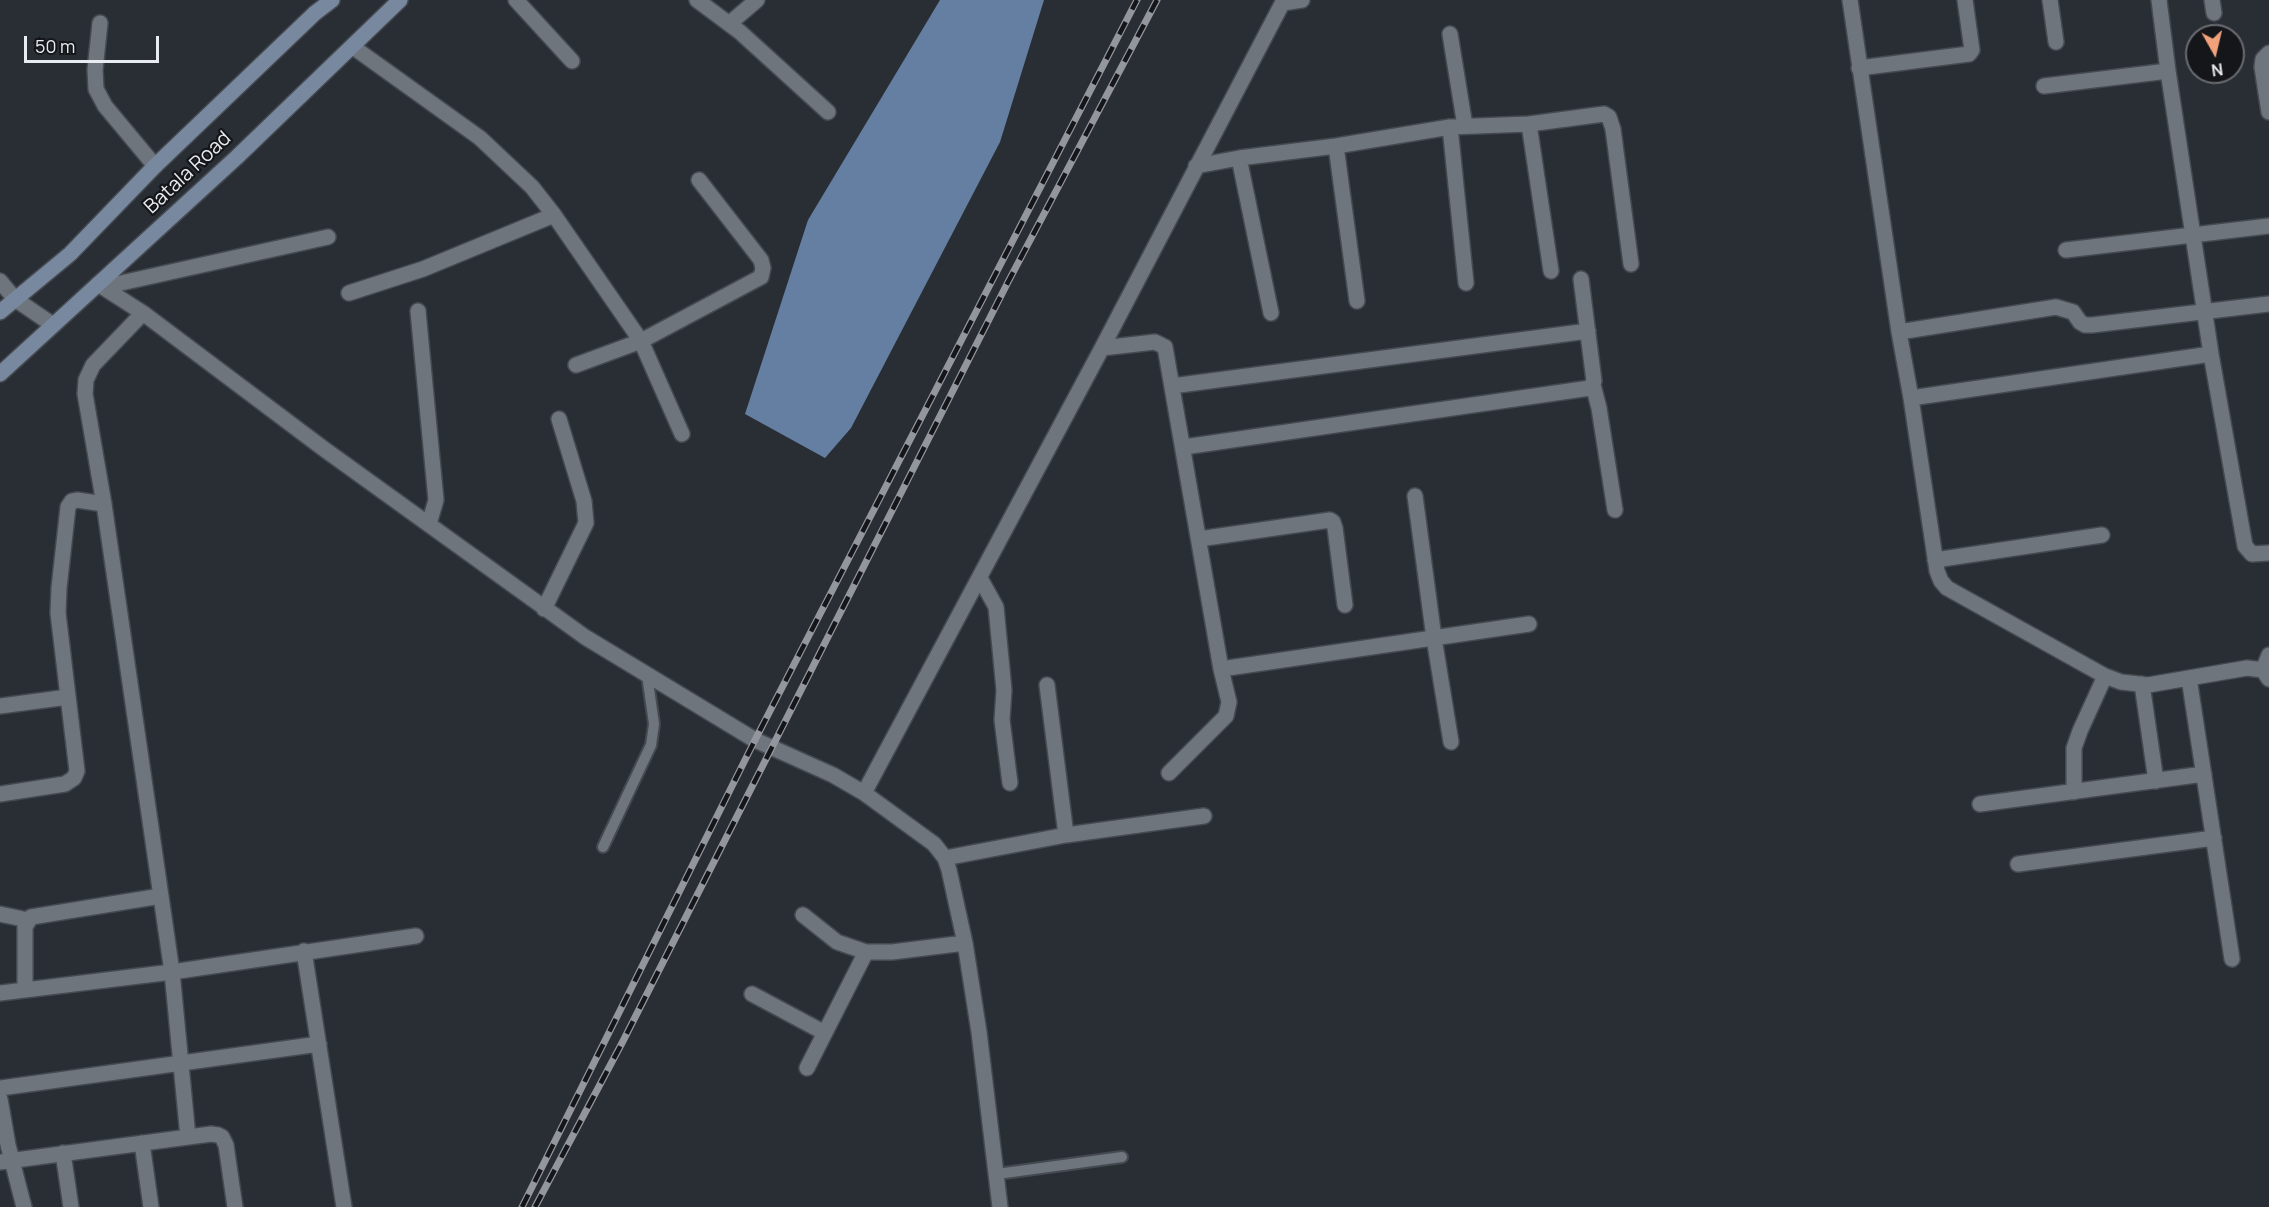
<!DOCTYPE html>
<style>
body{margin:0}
#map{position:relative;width:2269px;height:1207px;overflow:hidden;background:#292e35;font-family:Manrope,sans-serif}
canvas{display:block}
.north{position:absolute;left:2185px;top:24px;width:60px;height:60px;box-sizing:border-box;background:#14161a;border:2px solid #696b70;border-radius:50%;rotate:172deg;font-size:16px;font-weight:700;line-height:24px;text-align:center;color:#e8ebf0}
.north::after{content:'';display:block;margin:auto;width:21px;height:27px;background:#f1a27b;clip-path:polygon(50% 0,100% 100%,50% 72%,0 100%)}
.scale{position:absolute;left:24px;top:36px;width:135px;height:27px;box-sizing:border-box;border:3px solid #e8ebf0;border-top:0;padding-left:8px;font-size:18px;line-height:21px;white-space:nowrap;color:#e8ebf0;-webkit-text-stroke:4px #14161a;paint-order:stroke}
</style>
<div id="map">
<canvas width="2269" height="1207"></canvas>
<div class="north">N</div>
<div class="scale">50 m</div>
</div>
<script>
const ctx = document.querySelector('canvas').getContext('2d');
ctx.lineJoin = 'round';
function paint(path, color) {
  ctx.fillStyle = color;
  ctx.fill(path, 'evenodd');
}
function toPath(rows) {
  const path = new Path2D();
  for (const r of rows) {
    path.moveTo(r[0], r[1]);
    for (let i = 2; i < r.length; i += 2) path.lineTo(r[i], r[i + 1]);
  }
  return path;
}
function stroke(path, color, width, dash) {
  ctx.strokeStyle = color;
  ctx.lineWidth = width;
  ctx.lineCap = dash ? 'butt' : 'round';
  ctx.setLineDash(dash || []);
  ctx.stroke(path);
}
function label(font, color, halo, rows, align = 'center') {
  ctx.font = font + ' Manrope,sans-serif';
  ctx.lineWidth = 4.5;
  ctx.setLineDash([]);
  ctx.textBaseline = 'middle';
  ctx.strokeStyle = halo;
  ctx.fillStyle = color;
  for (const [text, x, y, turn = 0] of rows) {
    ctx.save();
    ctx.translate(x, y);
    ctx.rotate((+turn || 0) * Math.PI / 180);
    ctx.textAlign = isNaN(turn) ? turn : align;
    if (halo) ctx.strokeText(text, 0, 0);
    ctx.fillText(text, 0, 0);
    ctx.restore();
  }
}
paint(toPath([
 [940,0,1044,0,1000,142,851,428,825,458,745,414,808,220]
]), '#657fa2');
const service = toPath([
 [603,847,651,745,654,724,647,675],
 [997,1174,1122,1157]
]);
const minor = toPath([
 [516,0,572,61],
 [697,0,740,32,828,112],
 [1850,0,1899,332,1911,398,1937,571,1941,581,1947,588,2105,676,2121,682,2148,685,2247,668,2263,670,2269,679],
 [2050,0,2056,42],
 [2159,0,2168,71,2211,354,2245,546,2252,554,2269,553],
 [2212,0,2214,13],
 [1283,3,1302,0],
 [100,23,95,70,96,89,105,106,155,166],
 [730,23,757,0],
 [1450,34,1465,126],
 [353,47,480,138,532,187,554,215,641,341,682,434],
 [2269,53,2263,59,2262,67,2269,112],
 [1859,68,1969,54,1972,50,1965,0],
 [2044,86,2168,71],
 [1529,124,1551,271],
 [1450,127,1466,283],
 [1336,146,1357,301],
 [1239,158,1271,313],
 [1196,166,1239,158,1336,146,1450,127,1529,124,1604,114,1609,117,1613,129,1631,264],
 [2066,250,2269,226],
 [0,281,15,299,53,325],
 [98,284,143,313,324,449,585,637,755,740,833,775,864,793,934,844,945,858,949,870,965,943,979,1032,1000,1207],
 [103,287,328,237],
 [349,293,423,269,554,215],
 [418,311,436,500,429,524],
 [143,313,93,365,86,380,85,394,104,504,172,972,188,1137],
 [1899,332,2056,307,2073,312,2080,322,2085,325,2092,325,2269,304],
 [1102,348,1155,342,1165,347,1221,669,1229,702,1226,716,1169,773],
 [576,365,641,341,761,277,763,268,761,260,699,180],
 [1593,385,1599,408,1615,510],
 [1172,386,1588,331],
 [1911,398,2211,354],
 [1184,447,1590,388,1594,381,1581,279],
 [1415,496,1434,638,1451,742],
 [1199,539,1330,520,1333,522,1335,528,1345,605],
 [1935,560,2102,535],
 [980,578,996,607,1004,690,1002,720,1010,783],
 [544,609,586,523,584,501,559,419],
 [1221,669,1529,624],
 [2263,670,2269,655],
 [2189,678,2232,959],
 [2142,684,2156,781],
 [1047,685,1066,835],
 [0,706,68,697],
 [2074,792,2074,748,2080,731,2105,676],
 [864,793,1102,348,1284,0],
 [0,794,65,784,74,778,77,771,58,613,59,588,68,507,72,501,77,500,104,504],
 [1980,804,2204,774],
 [945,858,1066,835,1204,816],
 [2018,864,2214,838],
 [0,914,28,920],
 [803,915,837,942,866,952,892,952,965,943],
 [304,951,344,1207],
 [25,990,25,927,31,917,161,896],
 [0,993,172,972,416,936],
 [752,994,825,1033],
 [807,1068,866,952],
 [0,1088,319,1044],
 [0,1099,8,1145,24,1207],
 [142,1143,151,1207],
 [63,1153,71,1207],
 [0,1162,211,1134,218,1135,222,1137,226,1145,235,1207]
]);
const secondary = toPath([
 [0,312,70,254,155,166,315,13,332,0],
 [0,374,237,157,400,0]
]);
stroke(service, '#454950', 14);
stroke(minor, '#454950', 18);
stroke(secondary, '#454950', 18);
stroke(service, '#6f757d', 10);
stroke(minor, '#6f757d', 15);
stroke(secondary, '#78889f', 15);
const rail = toPath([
 [522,1207,755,740,1137,0],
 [535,1207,622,1043,1008,282,1157,0]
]);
stroke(rail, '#93979d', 7);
stroke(rail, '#14161a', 4.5, [14]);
label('20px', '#e8ebf0', '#14161a', [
 ["Batala Road",188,173,-43]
]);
</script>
